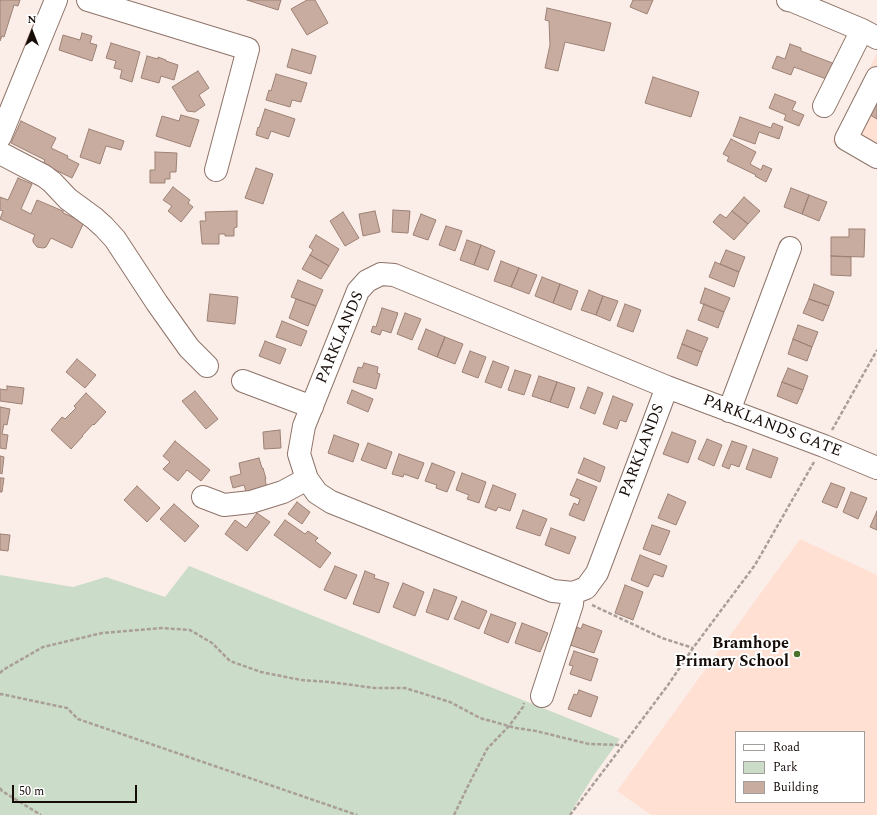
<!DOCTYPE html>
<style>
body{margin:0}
#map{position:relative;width:877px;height:815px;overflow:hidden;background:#fbeee9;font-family:Spectral,serif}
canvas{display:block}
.legend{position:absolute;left:735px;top:731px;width:130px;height:72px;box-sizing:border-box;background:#fff;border:1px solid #a29e9c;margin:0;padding:5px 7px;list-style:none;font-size:12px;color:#160c08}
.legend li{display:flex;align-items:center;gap:8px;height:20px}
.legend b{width:20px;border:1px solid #a29e9c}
.north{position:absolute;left:12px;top:12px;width:40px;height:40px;-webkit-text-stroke:3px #fff;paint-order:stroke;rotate:0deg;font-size:11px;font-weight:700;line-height:16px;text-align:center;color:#160c08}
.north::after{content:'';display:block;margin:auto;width:14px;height:18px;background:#160c08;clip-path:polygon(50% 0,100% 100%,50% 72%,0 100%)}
.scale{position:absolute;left:12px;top:785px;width:125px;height:18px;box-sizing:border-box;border:2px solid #160c08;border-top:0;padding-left:5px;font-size:12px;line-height:14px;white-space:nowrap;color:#160c08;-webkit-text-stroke:3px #fff;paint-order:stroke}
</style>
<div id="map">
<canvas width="877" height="815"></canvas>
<ul class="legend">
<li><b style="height:5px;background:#fff"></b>Road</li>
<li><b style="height:11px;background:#cbdcc8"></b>Park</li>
<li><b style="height:11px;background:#c9aca0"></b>Building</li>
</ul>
<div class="north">N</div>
<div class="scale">50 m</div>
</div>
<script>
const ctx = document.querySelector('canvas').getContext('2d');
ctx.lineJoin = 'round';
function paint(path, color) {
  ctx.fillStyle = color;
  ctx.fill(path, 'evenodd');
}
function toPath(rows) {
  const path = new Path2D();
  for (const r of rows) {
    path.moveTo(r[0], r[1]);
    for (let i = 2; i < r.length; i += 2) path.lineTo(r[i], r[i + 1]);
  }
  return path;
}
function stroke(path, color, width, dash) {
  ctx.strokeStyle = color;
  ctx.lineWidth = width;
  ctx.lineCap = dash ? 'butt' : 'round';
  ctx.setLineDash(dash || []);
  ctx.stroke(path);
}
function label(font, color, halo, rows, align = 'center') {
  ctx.font = font + ' Spectral,serif';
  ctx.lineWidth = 4;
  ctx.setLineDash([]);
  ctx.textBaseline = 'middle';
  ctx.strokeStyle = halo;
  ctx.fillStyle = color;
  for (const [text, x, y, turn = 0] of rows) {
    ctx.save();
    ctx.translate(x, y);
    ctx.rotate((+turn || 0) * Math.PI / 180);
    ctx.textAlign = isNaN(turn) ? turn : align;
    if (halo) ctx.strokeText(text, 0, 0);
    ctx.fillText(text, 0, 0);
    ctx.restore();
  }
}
paint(toPath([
 [877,53,877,168,832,142],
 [800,539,877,575,877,815,651,815,617,791],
 [736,732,864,732,864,802,736,802]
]), '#ffe0d3');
paint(toPath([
 [189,566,620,739,594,775,569,815,0,815,0,575,73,587,106,577,165,597]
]), '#cbdcc8');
const building = toPath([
 [0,0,20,0,18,6,14,5,4,37,2,36,0,41,0,0],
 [247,0,281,0,278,10,247,0],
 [307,0,315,0,328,23,307,35,291,9,307,0],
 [633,0,653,0,647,14,630,7,633,0],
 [547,8,611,23,604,51,565,42,558,71,545,68,550,45,549,21,545,20,547,8],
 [82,33,92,36,90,43,97,45,92,61,59,50,63,35,80,40,82,33],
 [111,43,140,52,132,82,120,78,122,70,114,68,116,61,106,58,111,43],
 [790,44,801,48,801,51,835,64,829,80,794,67,791,75,772,68,777,56,785,59,790,44],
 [292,49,316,56,311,74,287,67,292,49],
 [147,56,158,59,158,57,166,60,166,61,178,65,174,80,161,76,159,83,141,78,147,56],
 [198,71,209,88,199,95,205,105,195,112,187,111,172,87,198,71],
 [276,74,307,83,301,102,292,100,290,107,266,100,269,90,271,91,276,74],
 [653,77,699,92,691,117,645,103,653,77],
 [877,92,877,119,865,112,877,92],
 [775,94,796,102,792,110,804,115,799,126,784,120,786,115,769,108,775,94],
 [265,109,295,119,289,137,271,131,268,139,256,135,258,127,259,128,265,109],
 [181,115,199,120,190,147,156,136,162,116,179,121,181,115],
 [740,117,771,128,773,123,783,127,779,139,759,132,755,144,733,136,740,117],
 [21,121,56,138,51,148,68,156,67,158,79,164,72,178,43,164,45,160,11,143,21,121],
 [89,129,124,141,121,150,106,146,100,164,80,157,89,129],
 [731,139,756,152,750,164,761,170,763,165,772,169,766,182,755,176,756,175,727,161,729,157,723,154,731,139],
 [155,152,177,153,176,172,170,172,170,179,165,179,165,183,150,183,150,170,155,170,155,152],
 [256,168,273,174,263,204,245,198,256,168],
 [18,178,32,184,21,209,31,214,37,200,63,211,63,213,84,222,72,248,51,238,46,247,43,248,37,247,33,242,33,239,35,235,0,219,3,211,0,210,0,197,8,200,18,178],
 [173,187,190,200,188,203,193,207,181,222,168,211,172,206,163,200,173,187],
 [791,188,809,195,802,214,784,207,791,188],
 [809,195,827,202,819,221,802,214,809,195],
 [744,197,760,211,748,224,732,211,744,197],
 [393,210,410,211,408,233,392,232,393,210],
 [237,211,237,227,234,228,234,236,225,236,225,234,219,234,219,244,202,244,200,221,206,221,205,212,237,211],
 [375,211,380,232,363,236,359,214,375,211],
 [732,211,748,224,734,240,713,222,720,214,726,218,732,211],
 [343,212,359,238,345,246,330,221,343,212],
 [421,214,436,220,428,240,413,235,421,214],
 [446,226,462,231,455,251,439,245,446,226],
 [849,229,865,229,864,257,831,256,831,237,849,237,849,229],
 [316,235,339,249,329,266,310,255,313,250,309,247,316,235],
 [467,240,481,245,474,265,460,260,467,240],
 [481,245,495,251,488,270,474,265,481,245],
 [726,250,745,257,739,272,720,264,726,250],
 [310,255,329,266,321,279,302,269,310,255],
 [831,256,851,257,851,276,831,275,831,256],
 [501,261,519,268,511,287,494,281,501,261],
 [715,262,739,272,734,287,709,277,715,262],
 [519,268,537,275,529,294,511,287,519,268],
 [542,277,560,284,553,303,535,296,542,277],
 [298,280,323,290,316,306,291,297,298,280],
 [560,284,578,291,571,310,553,303,560,284],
 [814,284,834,292,829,306,809,299,814,284],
 [705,288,730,298,724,312,700,303,705,288],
 [589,290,603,296,596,315,581,310,589,290],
 [210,294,238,297,235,324,207,321,210,294],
 [603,296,618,301,610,321,596,315,603,296],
 [296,299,316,306,308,326,289,318,296,299],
 [809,299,829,306,823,321,803,313,809,299],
 [625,304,641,310,633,332,617,326,625,304],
 [704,304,724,312,718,328,698,320,704,304],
 [382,308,398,313,391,333,382,330,380,335,371,332,373,326,376,327,382,308],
 [405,313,421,319,412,340,397,334,405,313],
 [282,321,307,331,301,346,276,337,282,321],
 [798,325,818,332,812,347,793,339,798,325],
 [426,329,445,337,437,357,418,349,426,329],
 [687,330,708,338,702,352,682,344,687,330],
 [445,337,463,344,455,364,437,357,445,337],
 [793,339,812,347,807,361,788,354,793,339],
 [265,341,286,349,280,364,259,356,265,341],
 [682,344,702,352,697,366,677,358,682,344],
 [470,351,486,357,478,378,462,372,470,351],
 [77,359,96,375,85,388,66,372,77,359],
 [493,361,509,367,501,388,485,382,493,361],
 [364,363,378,367,377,373,380,374,376,389,353,382,358,367,362,368,364,363],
 [788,368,808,376,803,390,782,382,788,368],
 [515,370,531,375,524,395,508,390,515,370],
 [539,376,557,382,550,402,532,396,539,376],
 [557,382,575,388,568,408,550,402,557,382],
 [782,382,803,390,797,404,777,396,782,382],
 [7,386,24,388,22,404,0,401,0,389,7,390,7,386],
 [588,387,603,393,595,414,580,408,588,387],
 [352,390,373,399,368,412,347,403,352,390],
 [195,391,218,419,206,429,182,401,195,391],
 [86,393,106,412,94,425,93,424,82,436,83,436,71,449,51,430,62,417,65,419,76,408,74,406,86,393],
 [613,396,633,404,626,422,620,420,617,429,603,424,613,396],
 [0,407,10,409,7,425,4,424,2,434,8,435,6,449,0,448,0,407],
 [280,430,281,448,264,449,263,432,280,430],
 [672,432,696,441,688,463,663,454,672,432],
 [334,435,359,444,353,462,328,453,334,435],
 [707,439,722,445,714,466,698,459,707,439],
 [175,441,210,470,201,481,187,470,178,481,163,469,170,462,163,456,175,441],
 [732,441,747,446,739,467,731,464,729,469,722,466,732,441],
 [368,443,392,452,386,469,361,460,368,443],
 [753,449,778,458,771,478,746,469,753,449],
 [399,454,424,463,418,479,404,474,403,477,392,474,399,454],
 [0,456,4,457,2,474,0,473,0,456],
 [259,458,262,468,263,468,266,479,265,479,267,489,247,495,244,485,233,488,230,477,241,474,239,463,259,458],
 [584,458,605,467,600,482,578,473,584,458],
 [432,463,455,472,447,492,436,488,437,485,425,481,432,463],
 [462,473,486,482,479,503,467,499,469,495,456,490,462,473],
 [0,478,4,478,2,492,0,492,0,478],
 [577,479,597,487,584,521,569,515,574,503,578,505,580,499,570,495,577,479],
 [831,483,845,488,837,508,822,502,831,483],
 [493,485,516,494,510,511,498,507,496,511,485,507,493,485],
 [137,486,160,508,147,522,124,500,137,486],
 [851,492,867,498,858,519,843,512,851,492],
 [668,494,686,502,676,525,658,518,668,494],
 [297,502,310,512,302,524,288,514,297,502],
 [174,504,199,526,185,542,160,519,174,504],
 [523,510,547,519,540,536,516,528,523,510],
 [877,511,877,530,870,527,877,511],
 [257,513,270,522,247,551,225,534,235,520,246,528,257,513],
 [285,520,305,534,308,531,318,538,315,541,331,553,320,568,274,535,285,520],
 [652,525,670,531,660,555,643,549,652,525],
 [551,528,576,537,569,554,545,545,551,528],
 [0,534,10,535,8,551,0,550,0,534],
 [640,555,667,566,663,577,654,574,648,587,631,580,640,555],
 [335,566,357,575,346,599,324,590,335,566],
 [365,571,375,575,374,578,389,583,379,613,353,604,365,571],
 [403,583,424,592,415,616,393,607,403,583],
 [625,585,643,592,633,620,615,613,625,585],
 [434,589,457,597,448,620,426,612,434,589],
 [462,601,487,611,479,629,454,619,462,601],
 [491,614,516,623,508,643,484,633,491,614],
 [522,623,548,633,540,652,515,643,522,623],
 [583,624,602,631,594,653,570,645,577,627,581,629,583,624],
 [574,651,598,659,591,681,570,674,573,666,569,665,574,651],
 [579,690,598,697,591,717,568,709,574,694,577,695,579,690]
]);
paint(building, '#c9aca0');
stroke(building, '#9d8175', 1);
const minor = toPath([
 [88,0,248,49,216,170],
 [788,0,793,1,862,30,877,38],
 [877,78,846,139,877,157],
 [824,106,862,30],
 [0,137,56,0],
 [0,153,44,176,52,182,68,199,94,218,104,227,115,239,157,303,189,348,207,366],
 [243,381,312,407],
 [667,387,597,573,586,588,573,593,553,591,331,502,317,493,307,479,299,454,304,426,358,291,367,281,381,274,394,275,667,387,824,446,877,468],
 [729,411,790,248],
 [203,497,224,505,251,502,283,492,307,479],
 [542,696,572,604,573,593]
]);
stroke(minor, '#8e7368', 24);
stroke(toPath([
 [832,430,877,350],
 [592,605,662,638,693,648],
 [0,673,3,670,43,647,102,633,162,628,190,630,212,643,230,661,261,672,301,680,329,682,375,688,405,688,450,702,480,718,516,728,536,731,589,744,623,745],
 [0,695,1,694,67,708,78,719,357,815],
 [0,788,2,791,41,815],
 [454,815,468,786,487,749,509,726,523,707,524,703],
 [570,815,623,745,668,685,693,648,755,565,814,462]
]), '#aa9e99', 2.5, [4, 2]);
stroke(minor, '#fff', 22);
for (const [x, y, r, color] of [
 [797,654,4,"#4d712b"]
]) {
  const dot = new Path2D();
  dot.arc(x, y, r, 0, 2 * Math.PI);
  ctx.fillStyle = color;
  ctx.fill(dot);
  stroke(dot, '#fff', 1.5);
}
label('16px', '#160c08', '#fff', [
 ["PARKLANDS",341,338,-67],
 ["PARKLANDS GATE",772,427,21],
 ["PARKLANDS",643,451,-69]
]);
label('bold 16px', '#160c08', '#fff', [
 ["Bramhope",789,645],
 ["Primary School",789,663]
], 'right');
</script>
